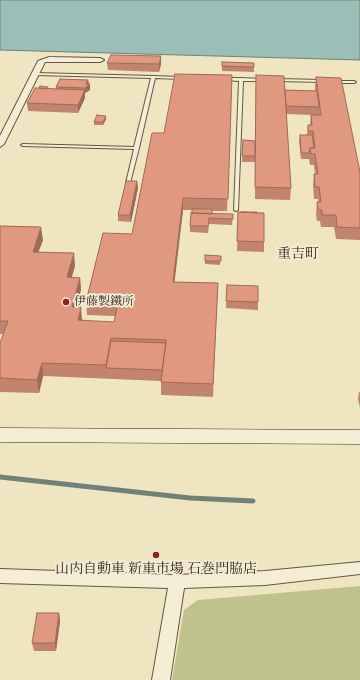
<!DOCTYPE html>
<meta charset="utf-8">
<style>
body{margin:0}
canvas{display:block;background:#efe5c1}
</style>
<canvas width="360" height="680"></canvas>
<script>
const ctx = document.querySelector('canvas').getContext('2d');
ctx.lineJoin = 'round';
function paint(path, color) {
  ctx.fillStyle = color;
  ctx.fill(path, 'evenodd');
}
function toPath(rows) {
  const path = new Path2D();
  for (const r of rows) {
    path.moveTo(r[0], r[1]);
    for (let i = 2; i < r.length; i += 2) path.lineTo(r[i], r[i + 1]);
  }
  return path;
}
function stroke(path, color, width, dash) {
  ctx.strokeStyle = color;
  ctx.lineWidth = width;
  ctx.lineCap = dash ? 'butt' : 'round';
  ctx.setLineDash(dash || []);
  ctx.stroke(path);
}
function label(font, color, halo, rows, align = 'center') {
  ctx.font = font + ' "IM FELL Great Primer","Noto Serif JP",serif';
  ctx.lineWidth = 3.5;
  ctx.setLineDash([]);
  ctx.textBaseline = 'middle';
  ctx.strokeStyle = halo;
  ctx.fillStyle = color;
  for (const [text, x, y, turn = 0] of rows) {
    ctx.save();
    ctx.translate(x, y);
    ctx.rotate((+turn || 0) * Math.PI / 180);
    ctx.textAlign = isNaN(turn) ? turn : align;
    if (halo) ctx.strokeText(text, 0, 0);
    ctx.fillText(text, 0, 0);
    ctx.restore();
  }
}
paint(toPath([
 [360,586,360,680,172,680,184,610,198,600]
]), '#c0c28e');
const water = toPath([
 [0,0,360,0,360,60,0,50,0,0]
]);
paint(water, '#9abfb6');
stroke(water, '#728178', 1);
stroke(toPath([
 [0,477,190,498,253,501]
]), '#728178', 5);
const lane = toPath([
 [35,73,153,76,181,77,183,78,181,79,155,78,139,148,130,183,128,184,126,183,134,149,23,146,21,145,23,144,134,147,151,78,36,75,35,75,35,73],
 [223,78,241,78,263,79,265,80,263,81,243,81,238,210,236,211,234,210,239,81,224,80,223,80,223,78],
 [277,79,323,80,325,81,323,82,278,81,276,80,277,79],
 [333,81,354,81,356,82,354,83,334,83,332,82,333,81]
]);
const street = toPath([
 [49,57,100,58,104,60,100,62,45,62,4,144,0,147,0,136,38,61,49,57],
 [360,562,360,574,265,585,184,588,170,680,152,680,168,588,0,583,0,569,177,575,265,571,360,562]
]);
const secondary = toPath([
 [0,428,360,430,360,444,0,442,0,428]
]);
stroke(lane, '#645544', 2);
stroke(street, '#645544', 2);
stroke(secondary, '#36251b', 1);
paint(lane, '#f5eed7');
paint(street, '#f5eed7');
paint(secondary, '#f5eed7');
paint(toPath([
 [107,63,161,64,159,72,108,70],
 [254,63,254,72,222,71,222,66],
 [232,75,227,211,212,211,212,214,233,214,232,225,209,224,208,233,190,232,190,226,192,210,183,210,174,282,218,283,213,397,161,395,161,381,43,376,39,393,0,392,0,343,3,334,0,334,0,226,43,240,38,252,75,266,71,277,80,278,81,290,76,307,82,321,114,322,115,316,87,315,86,302,132,234,164,133],
 [256,75,285,90,315,91,315,87,316,77,360,172,360,240,336,239,334,227,321,227,320,221,317,221,316,214,317,202,318,202,318,199,314,199,313,185,314,174,315,174,314,165,310,165,309,159,301,159,299,141,300,135,307,135,308,125,310,125,311,115,286,114,291,188,290,200,255,199,255,162,242,162,243,140,255,141],
 [88,80,89,84,90,84,90,90,85,93,85,98,78,113,28,111,27,103,48,89,56,89,56,87],
 [106,116,106,119,103,125,94,125,94,122],
 [137,181,138,188,131,222,118,221,118,215],
 [238,212,264,242,264,252,237,251],
 [205,255,221,256,220,265,205,264],
 [227,285,258,302,258,310,226,308],
 [359,392,360,392,360,408,358,399],
 [59,613,60,621,56,651,34,651,32,643]
]), '#c2836f');
paint(toPath([
 [161,56,161,64,159,72,159,64],
 [88,80,89,85,90,84,90,90,85,93,85,88],
 [85,90,85,98,78,113,78,105],
 [106,116,106,119,103,125,103,122],
 [137,181,138,188,131,222,130,215],
 [183,198,183,210,173,295,173,282],
 [41,227,43,240,34,264,33,252],
 [74,253,75,266,68,290,67,277],
 [80,278,81,290,73,320,72,307],
 [81,307,82,320,79,334,78,320],
 [42,363,43,376,39,393,37,380],
 [59,613,60,621,56,651,55,643]
]), '#9e6a5a');
const building = toPath([
 [111,55,161,56,159,64,107,63,111,55],
 [222,62,254,63,254,67,222,66,222,62],
 [175,74,232,75,228,199,183,198,173,282,218,283,213,384,161,382,166,340,111,338,106,365,42,363,37,380,0,378,0,343,8,321,0,321,0,226,41,227,33,252,74,253,67,277,80,278,72,307,81,307,78,320,114,322,118,303,86,302,103,233,132,234,152,133,164,133,175,74],
 [256,75,284,76,291,188,255,187,256,75],
 [316,77,341,78,360,172,360,228,337,227,336,215,322,215,322,210,318,209,317,202,321,202,319,187,315,187,314,174,318,174,315,154,311,154,310,148,315,148,313,131,308,131,308,125,312,125,311,115,321,115,316,77],
 [60,79,88,80,86,84,90,84,85,88,56,87,60,79],
 [40,86,48,87,47,89,39,88,40,86],
 [35,88,85,90,78,105,27,103,35,88],
 [285,90,317,91,319,107,286,106,285,90],
 [97,115,106,116,103,122,94,122,97,115],
 [300,135,312,135,314,148,310,148,309,153,301,153,300,135],
 [243,140,255,141,255,156,242,156,243,140],
 [126,181,137,181,130,215,118,215,126,181],
 [192,209,212,209,212,214,192,213,192,209],
 [238,212,264,213,264,242,237,241,238,212],
 [241,212,257,212,257,213,241,212],
 [191,213,233,214,233,219,209,218,208,226,190,226,191,213],
 [205,255,221,256,221,261,205,261,205,255],
 [227,285,258,286,258,302,226,301,227,285],
 [111,341,166,343,162,370,106,368,111,341],
 [37,613,59,613,55,643,32,643,37,613]
]);
paint(building, '#e19881');
stroke(building, '#9e6a5a', 1);
for (const [x, y, r, color] of [
 [66,302,4,"#8f2418"],
 [156,555,4,"#8f2418"]
]) {
  const dot = new Path2D();
  dot.arc(x, y, r, 0, 2 * Math.PI);
  ctx.fillStyle = color;
  ctx.fill(dot);
  stroke(dot, '#f5eed7', 1.5);
}
label('12px', '#36251b', '#f5eed7', [
 ["伊藤製鐵所",74,302]
], 'left');
label('14px', '#36251b', '#f5eed7', [
 ["重吉町",298,255]
]);
label('14px', '#36251b', '#f5eed7', [
 ["山内自動車 新車市場 石巻門脇店",156,570]
]);
</script>
